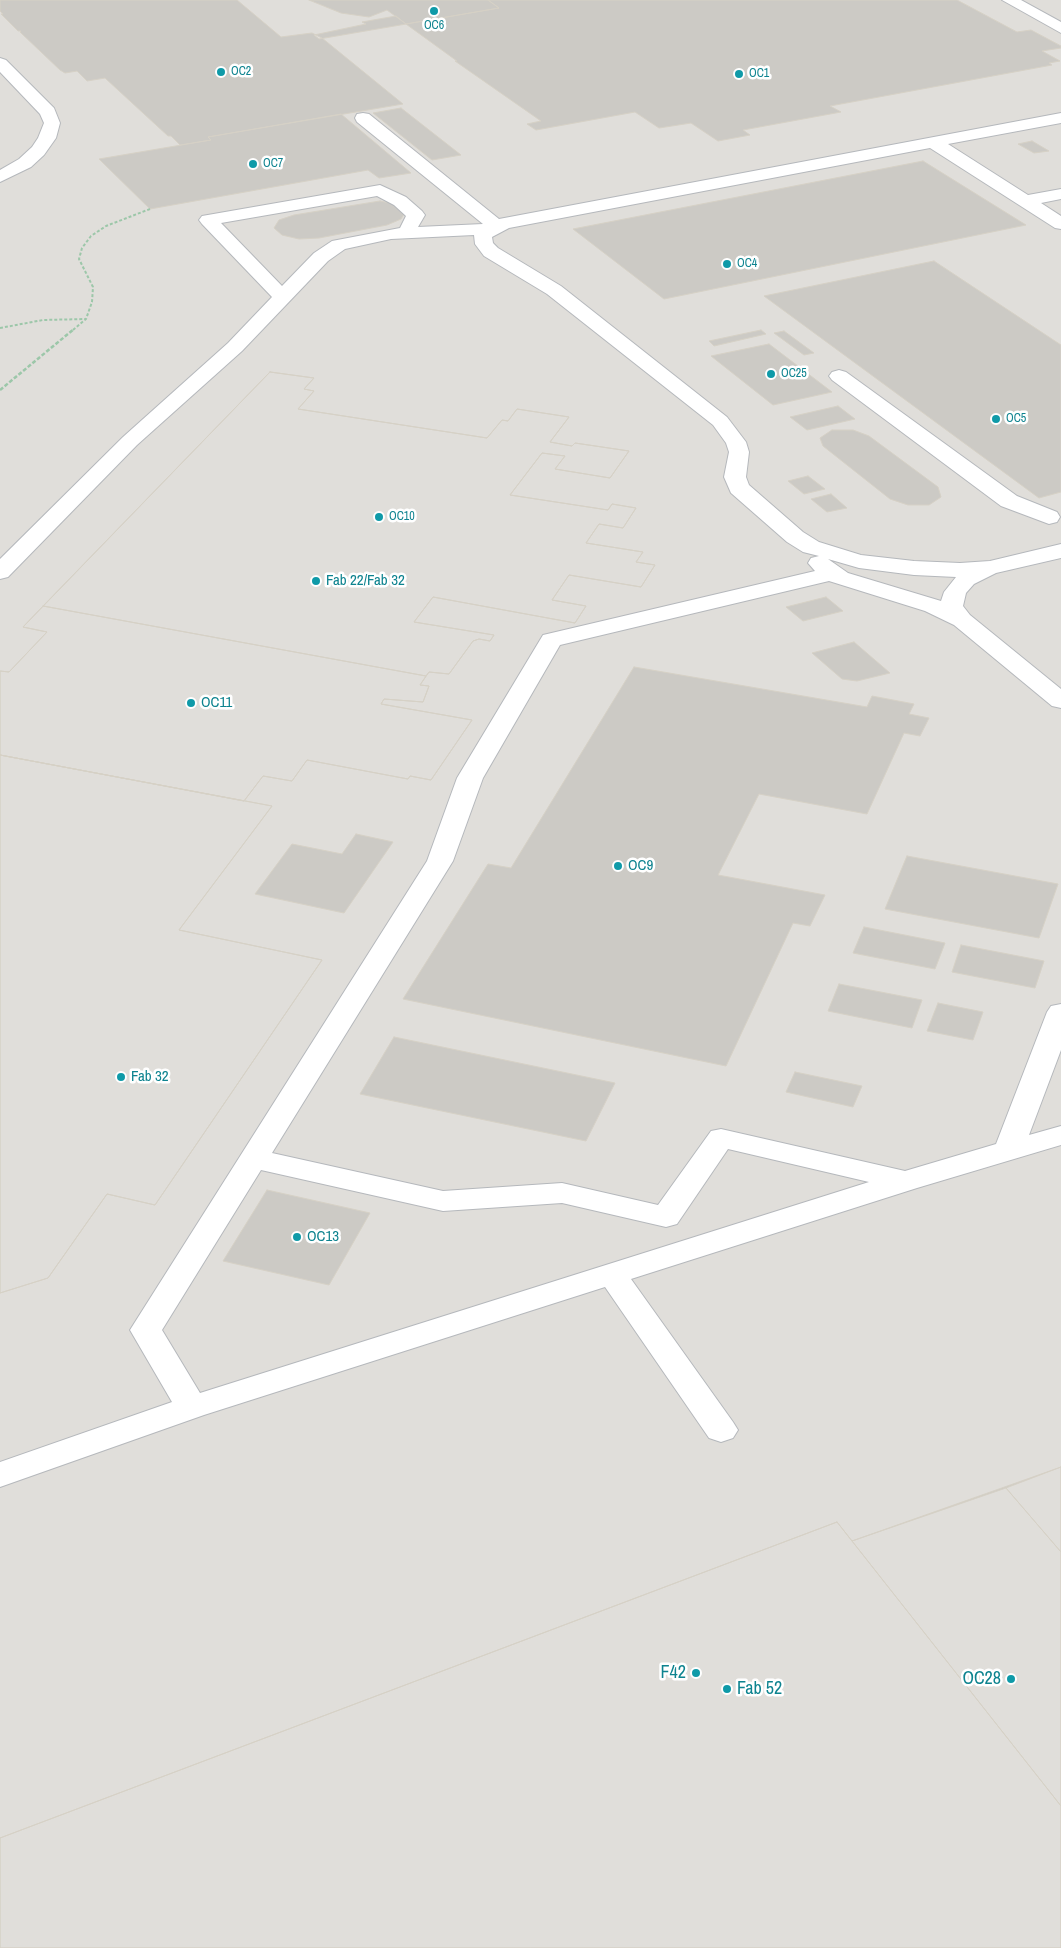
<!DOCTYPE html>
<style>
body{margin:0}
canvas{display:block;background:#f1efe8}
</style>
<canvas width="1061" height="1948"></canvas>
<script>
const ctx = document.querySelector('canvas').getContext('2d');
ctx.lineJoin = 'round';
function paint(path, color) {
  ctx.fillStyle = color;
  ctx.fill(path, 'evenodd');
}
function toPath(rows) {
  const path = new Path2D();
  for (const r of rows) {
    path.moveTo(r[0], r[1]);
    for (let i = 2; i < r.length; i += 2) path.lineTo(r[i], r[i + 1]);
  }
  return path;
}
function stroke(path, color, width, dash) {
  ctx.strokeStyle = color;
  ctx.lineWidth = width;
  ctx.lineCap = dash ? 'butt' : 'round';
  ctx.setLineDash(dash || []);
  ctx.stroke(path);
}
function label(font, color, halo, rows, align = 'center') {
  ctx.font = font + ' "Archivo Narrow",sans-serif';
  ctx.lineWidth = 5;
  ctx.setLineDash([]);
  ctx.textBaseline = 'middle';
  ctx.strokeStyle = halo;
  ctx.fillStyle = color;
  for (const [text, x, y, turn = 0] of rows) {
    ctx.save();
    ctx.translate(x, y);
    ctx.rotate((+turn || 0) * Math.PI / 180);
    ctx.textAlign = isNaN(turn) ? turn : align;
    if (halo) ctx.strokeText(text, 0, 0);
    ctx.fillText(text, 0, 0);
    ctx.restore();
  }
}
paint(toPath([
 [0,0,1061,0,1061,1948,0,1948]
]), '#e0deda');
const building = toPath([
 [0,0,237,0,281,37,312,33,322,38,403,104,208,137,211,140,180,145,171,136,168,136,105,78,87,81,77,71,65,73,60,70,20,32,21,31,18,31,1,14,3,14,0,11,0,0],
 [309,0,488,0,499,8,406,24,387,10,369,17,341,13,309,0],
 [488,0,957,0,1017,32,1031,30,1061,46,1061,48,1042,51,1060,61,1049,63,1052,65,830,106,841,112,743,130,750,135,718,141,691,123,659,128,635,112,536,130,527,124,541,121,455,61,457,61,406,24,499,8,488,0],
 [396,16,406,24,319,39,314,35,366,24,362,22,396,16],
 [401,108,461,155,432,160,373,113,401,108],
 [341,114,411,173,379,178,368,170,150,209,99,159,211,140,208,137,341,114],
 [1032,141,1049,151,1034,153,1018,144,1032,141],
 [923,161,1026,225,664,299,573,229,923,161],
 [380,201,399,205,406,211,401,219,387,225,319,238,299,239,282,235,274,228,279,220,294,215,380,201],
 [934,261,1061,345,1061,492,1039,498,764,296,934,261],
 [761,330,766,334,714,346,709,341,761,330],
 [784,331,814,353,804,355,774,333,784,331],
 [769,344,832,392,773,405,711,356,769,344],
 [270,372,314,378,304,389,314,391,298,409,487,438,502,420,508,421,517,409,569,417,550,442,572,446,575,443,629,451,610,478,555,469,565,456,542,453,510,495,608,510,612,504,636,508,623,528,599,524,586,543,643,552,636,562,655,565,641,587,569,575,552,600,586,606,575,623,433,597,414,622,494,635,490,641,479,639,473,641,449,674,429,672,420,685,429,686,423,702,384,699,381,704,472,720,431,780,410,776,408,779,307,760,292,781,263,776,244,801,0,755,0,671,9,672,47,632,23,627,270,372],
 [270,372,314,378,304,389,314,391,298,409,487,438,502,420,508,421,517,409,569,417,550,442,572,446,575,443,629,451,610,478,555,469,565,456,542,453,510,495,608,510,612,504,636,508,623,528,599,524,586,543,643,552,636,562,655,565,641,587,569,575,552,600,586,606,575,623,433,597,414,622,494,635,490,641,479,639,473,641,449,674,429,672,426,676,43,606,270,372],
 [838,406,855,419,807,430,790,417,838,406],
 [832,430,853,430,869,436,938,487,941,497,929,505,908,505,890,499,823,446,820,438,832,430],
 [808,476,825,489,804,494,788,481,808,476],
 [831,494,847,508,827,512,811,499,831,494],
 [826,597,843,611,803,621,786,607,826,597],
 [43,606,426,676,420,685,429,686,423,702,384,699,381,704,472,720,431,780,410,776,408,779,307,760,292,781,263,776,244,801,0,755,0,671,9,672,47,632,23,627,43,606],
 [854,642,890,673,857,681,842,679,812,653,854,642],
 [634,667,867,707,872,696,914,704,909,714,929,718,920,736,904,733,867,814,759,794,718,875,825,895,810,926,793,923,726,1066,403,999,488,864,511,868,634,667],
 [0,755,272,806,179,930,322,960,155,1205,107,1194,48,1278,0,1293,0,755],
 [0,755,272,806,179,930,322,960,155,1205,107,1194,48,1278,0,1293,0,755],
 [356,834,393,842,344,913,255,894,292,844,342,854,356,834],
 [907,856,1058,884,1039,938,885,909,907,856],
 [864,927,945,943,935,969,853,953,864,927],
 [961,945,1044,961,1035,988,952,972,961,945],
 [839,984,922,1000,912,1028,828,1011,839,984],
 [938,1003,983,1012,973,1040,927,1031,938,1003],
 [394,1037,615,1083,586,1141,360,1094,394,1037],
 [795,1072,862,1086,853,1107,786,1092,795,1072],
 [267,1190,370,1213,329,1285,223,1261,267,1190],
 [1061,1467,1061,1948,0,1948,0,1838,837,1522,852,1541,1061,1467],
 [1061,1467,1061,1552,1006,1488,1061,1467],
 [1006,1488,1061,1552,1061,1806,852,1541,1006,1488],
 [837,1522,1061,1806,1061,1948,0,1948,0,1838,837,1522]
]);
paint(building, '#cccac5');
stroke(building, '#d6d1c6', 1);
const minor = toPath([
 [1002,0,1021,0,1061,22,1061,33,1002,0],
 [0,58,6,60,54,108,60,123,56,138,44,155,31,167,0,182,0,170,19,159,32,147,38,138,44,123,40,114,0,72,0,58],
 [363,113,369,114,499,219,1061,113,1061,123,948,144,1028,195,1061,189,1061,199,1041,203,1061,216,1061,229,1055,228,930,148,509,228,492,237,493,243,498,248,561,286,727,417,746,442,749,452,746,477,749,485,803,532,819,542,861,555,914,561,960,563,990,561,1061,544,1061,558,996,573,974,584,966,593,963,606,970,615,1061,689,1061,708,1052,706,954,625,925,611,829,581,560,645,483,778,453,861,272,1153,443,1191,562,1183,658,1205,711,1131,721,1129,905,1171,996,1144,1047,1012,1051,1006,1061,1004,1061,1050,1029,1135,1061,1126,1061,1145,917,1188,631,1279,733,1422,738,1430,733,1438,721,1442,709,1438,605,1287,204,1415,0,1487,0,1462,172,1402,130,1330,427,861,457,778,543,635,815,571,808,563,811,558,819,556,803,552,787,542,731,493,724,477,729,452,726,443,713,425,547,294,484,256,475,244,474,235,391,239,345,249,328,261,242,351,137,445,8,577,0,579,0,559,123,437,228,343,272,297,202,224,199,220,202,216,380,185,406,197,422,211,425,215,418,227,483,224,357,122,355,118,357,114,363,113],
 [377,196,394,205,406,216,400,228,332,241,314,253,282,286,221,223,377,196],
 [828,559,859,568,914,575,956,577,944,592,941,601,848,573,828,559],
 [728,1149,869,1182,200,1393,162,1330,261,1170,443,1211,562,1203,666,1227,677,1224,728,1149],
 [839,370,846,372,1017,496,1057,512,1060,517,1057,522,1049,524,1001,506,832,380,829,376,832,372,839,370]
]);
stroke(minor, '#b5b8bc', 2);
stroke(toPath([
 [0,328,43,320,86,319],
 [73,330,86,319,92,302,93,287,79,259,82,248,91,236,106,226,150,209]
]), '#9cc7a9', 2, [3, 2]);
stroke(toPath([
 [0,390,74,329]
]), '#9cc7a9', 2.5, [4, 2]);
paint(minor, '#fff');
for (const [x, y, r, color] of [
 [434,11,5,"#0f9aa8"],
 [221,72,5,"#0f9aa8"],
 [739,74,5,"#0f9aa8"],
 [253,164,5,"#0f9aa8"],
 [727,264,5,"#0f9aa8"],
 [771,374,5,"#0f9aa8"],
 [996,419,5,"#0f9aa8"],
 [379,517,5,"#0f9aa8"],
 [316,581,5,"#0f9aa8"],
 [191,703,5,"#0f9aa8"],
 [618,866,5,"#0f9aa8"],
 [121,1077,5,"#0f9aa8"],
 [297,1237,5,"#0f9aa8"],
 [696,1673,5,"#0f9aa8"],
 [1011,1679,5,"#0f9aa8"],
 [727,1689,5,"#0f9aa8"]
]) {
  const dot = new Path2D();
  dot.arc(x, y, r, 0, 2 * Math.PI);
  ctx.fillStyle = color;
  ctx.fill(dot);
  stroke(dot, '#fff', 2);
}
label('12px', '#0d838f', '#fff', [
 ["OC6",434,26,"center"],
 ["OC2",231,72],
 ["OC1",749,74],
 ["OC7",263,164],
 ["OC4",737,264],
 ["OC25",781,374],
 ["OC5",1006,419],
 ["OC10",389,517]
], 'left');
label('15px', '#0d838f', '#fff', [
 ["Fab 22/Fab 32",326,581],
 ["OC11",201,703],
 ["OC9",628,866],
 ["Fab 32",131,1077],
 ["OC13",307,1237]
], 'left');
label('18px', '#0d838f', '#fff', [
 ["F42",686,1673],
 ["OC28",1001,1679],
 ["Fab 52",737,1689,"left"]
], 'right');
</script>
